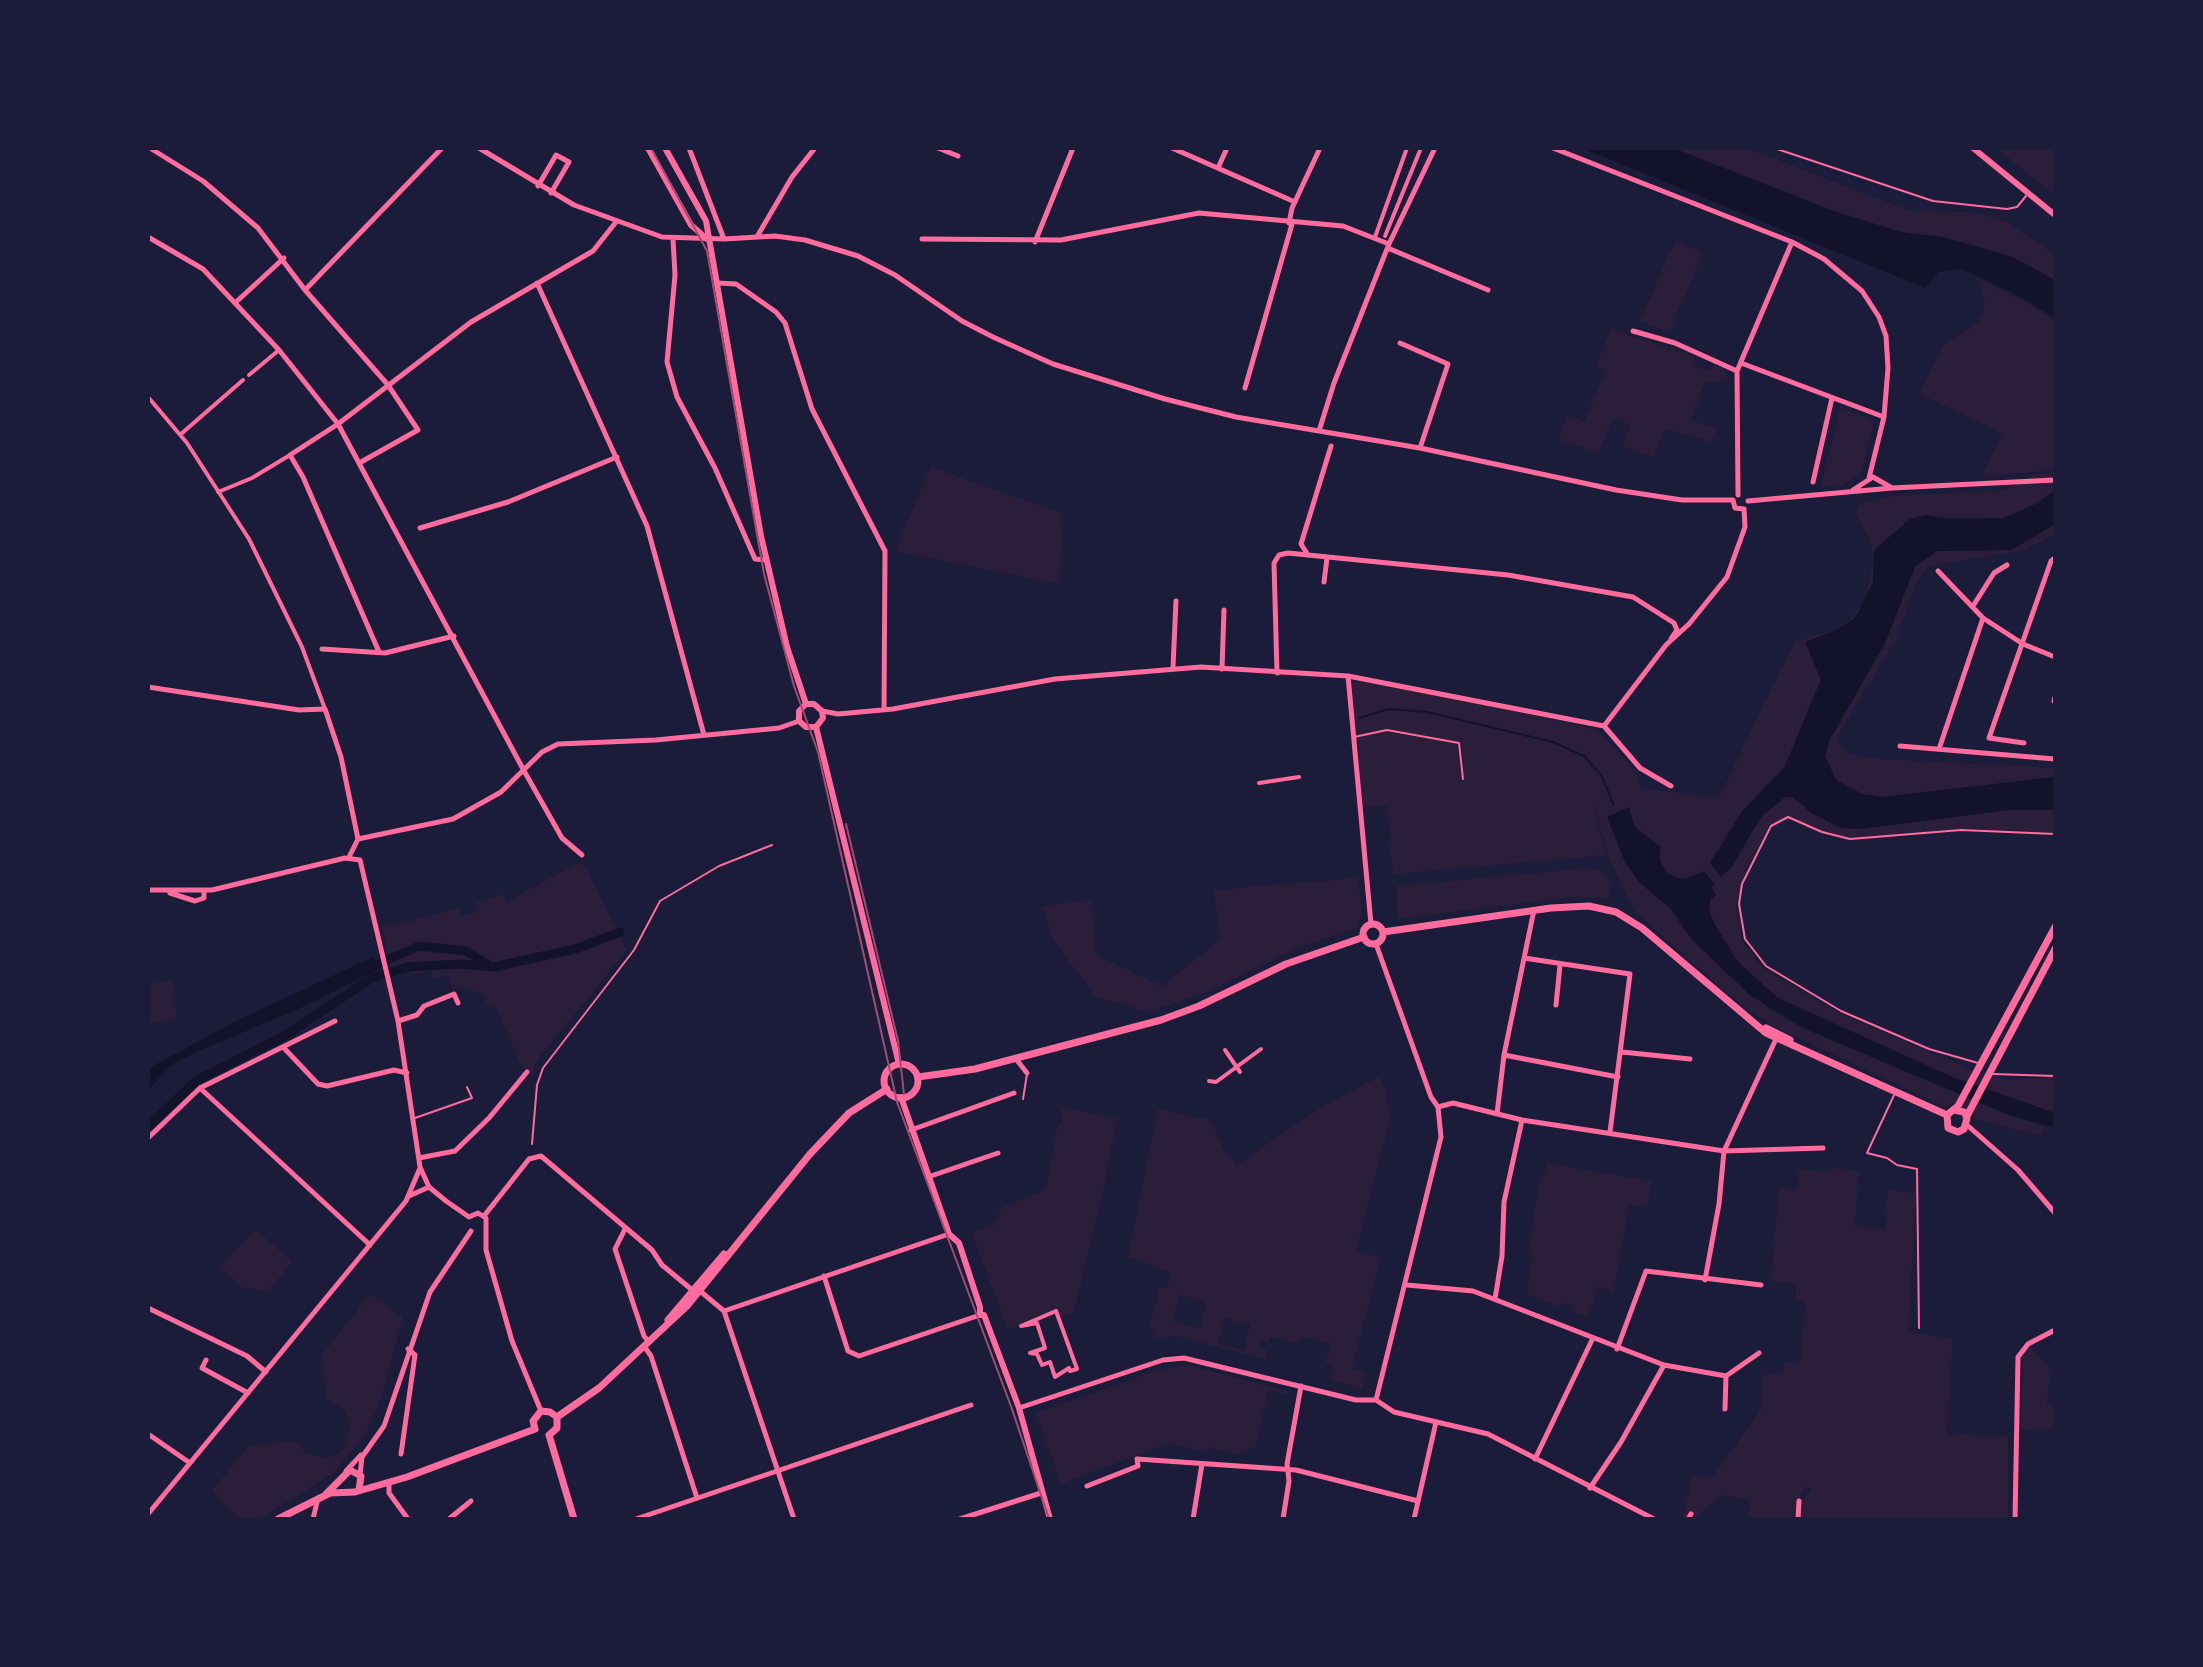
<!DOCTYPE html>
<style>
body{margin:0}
#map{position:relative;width:2203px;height:1667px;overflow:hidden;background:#1b1b3a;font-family:Lato,sans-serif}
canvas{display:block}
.frame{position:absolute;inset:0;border:150px solid #1b1b3a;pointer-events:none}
</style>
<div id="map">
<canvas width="2203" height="1667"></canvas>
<div class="frame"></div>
</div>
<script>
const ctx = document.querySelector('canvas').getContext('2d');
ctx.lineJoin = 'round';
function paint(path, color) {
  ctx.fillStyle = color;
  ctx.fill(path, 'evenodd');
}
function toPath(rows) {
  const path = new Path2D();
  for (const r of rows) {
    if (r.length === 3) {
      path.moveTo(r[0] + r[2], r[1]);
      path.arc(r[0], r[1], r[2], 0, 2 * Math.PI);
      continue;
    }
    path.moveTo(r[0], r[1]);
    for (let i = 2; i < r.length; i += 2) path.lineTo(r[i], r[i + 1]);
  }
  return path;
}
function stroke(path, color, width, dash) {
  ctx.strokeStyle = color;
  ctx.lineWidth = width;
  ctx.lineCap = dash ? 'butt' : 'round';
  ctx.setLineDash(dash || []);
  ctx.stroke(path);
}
paint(toPath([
 [1673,148,1747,148,1910,211,1973,212,2007,222,2055,254,2055,280,2012,257,1969,243,1901,232,1854,218],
 [1997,148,2055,148,2055,196,2021,168],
 [1675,241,1703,253,1669,333,1640,321],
 [1980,280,2028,303,2055,321,2055,470,1982,476,2002,433,1920,394,1943,345,1978,323,1983,312,1985,302],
 [1611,329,1695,356,1692,365,1710,371,1714,364,1724,369,1730,380,1706,382,1690,420,1717,429,1711,442,1665,429,1654,457,1623,447,1630,425,1613,418,1598,453,1558,439,1568,415,1584,421,1606,371,1596,366],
 [1841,407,1874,421,1862,472,1843,485,1820,487],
 [931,467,1064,514,1059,584,895,551],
 [2055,473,2055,490,2022,511,2003,518,1977,520,1926,515,1910,519,1874,550,1875,567,1873,582,1867,597,1858,613,1848,625,1815,640,1821,680,1799,731,1796,747,1784,768,1743,810,1710,863,1746,841,1769,808,1785,797,1791,797,1841,828,1860,829,2008,810,2055,810,2055,835,1959,831,1849,841,1821,834,1786,818,1769,828,1746,870,1736,906,1742,941,1763,968,1839,1013,1977,1072,2011,1080,2055,1077,2055,1113,1952,1077,1778,998,1738,962,1715,925,1709,912,1710,887,1714,884,1708,876,1704,872,1689,880,1671,876,1661,864,1660,847,1634,826,1629,808,1607,817,1626,864,1640,883,1671,909,1684,929,1769,1009,1801,1027,1925,1080,2055,1131,2043,1129,2040,1136,1974,1119,1974,1115,1954,1103,1946,1107,1773,1026,1729,995,1633,910,1609,857,1591,796,1606,855,1393,874,1387,806,1361,807,1358,735,1351,736,1346,680,1450,696,1597,730,1635,770,1641,788,1714,797,1720,795,1795,642,1837,629,1854,615,1866,597,1874,558,1869,537,1855,514,1861,503,1892,496,2004,491,2034,474],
 [2055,524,2055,535,2021,551,1929,566,1917,582,1896,639,1836,739,1847,753,1878,759,2055,768,2055,777,1882,797,1862,794,1836,780,1825,756,1829,741,1885,643,1915,567,1937,551,2010,550],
 [578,863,584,865,627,950,543,1053,534,1066,533,1077,521,1065,497,1009,485,1004,487,997,463,987,453,989,448,975,434,979,431,971,410,975,408,969,392,973,382,925,400,924,460,908,463,916,477,911,475,903,503,894,506,902],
 [1590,868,1603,872,1610,885,1609,898,1573,897,1397,919,1397,886],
 [1358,878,1362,913,1356,928,1294,949,1210,991,1149,1012,1096,997,1054,941,1042,906,1091,900,1096,955,1162,986,1220,940,1214,890],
 [173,981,177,1020,150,1023,148,984],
 [1380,1076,1385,1087,1390,1120,1356,1251,1381,1257,1352,1368,1367,1373,1362,1389,1330,1379,1334,1365,1325,1362,1332,1344,1314,1339,1301,1337,1299,1345,1270,1337,1268,1343,1262,1341,1260,1350,1267,1349,1265,1356,1274,1361,1175,1336,1155,1338,1150,1324,1160,1287,1167,1288,1172,1273,1128,1257,1158,1109,1211,1120,1225,1151,1237,1165,1317,1110],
 [1179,1295,1206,1302,1200,1328,1173,1321],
 [1225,1318,1250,1325,1244,1350,1218,1344],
 [1058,1105,1117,1119,1103,1192,1074,1312,1059,1318,1056,1311,1008,1330,972,1233,993,1225,1002,1207,1046,1190,1057,1129,1063,1118],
 [1546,1163,1651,1181,1647,1208,1629,1205,1614,1292,1598,1286,1588,1318,1572,1311,1573,1305,1562,1303,1561,1307,1527,1294,1532,1256,1528,1254,1540,1176,1544,1176],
 [1832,1168,1859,1171,1855,1226,1885,1229,1888,1190,1916,1193,1908,1333,1953,1338,1947,1434,2008,1437,2008,1519,1800,1519,1801,1503,1812,1490,1806,1486,1797,1502,1795,1519,1748,1519,1750,1500,1721,1495,1694,1519,1683,1519,1692,1475,1712,1478,1761,1409,1763,1375,1783,1375,1784,1362,1800,1363,1805,1302,1796,1300,1796,1283,1771,1281,1779,1188,1798,1189,1799,1169,1831,1172],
 [253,1232,259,1232,292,1262,269,1290,243,1288,220,1267],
 [370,1294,403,1317,383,1392,366,1433,333,1474,259,1519,239,1519,212,1490,250,1445,296,1441,306,1453,328,1458,343,1450,350,1425,344,1410,326,1398,322,1355],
 [2029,1346,2050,1368,2047,1405,2055,1405,2055,1430,2021,1429,2023,1353],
 [1187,1365,1288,1391,1287,1395,1268,1390,1256,1447,1236,1454,1208,1447,1207,1452,1168,1444,1061,1484,1036,1413,1161,1369]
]), '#2a1e3b');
paint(toPath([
 [1582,148,1673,148,1827,209,1901,232,1943,237,2012,257,2055,280,2055,318,2010,291,1962,269,1939,272,1925,288],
 [2055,490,2055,524,2029,540,2010,550,1937,551,1915,567,1885,643,1829,741,1825,756,1836,780,1862,794,1882,797,2055,777,2055,810,2008,810,1860,829,1841,828,1813,814,1792,797,1785,797,1760,818,1732,867,1721,877,1710,863,1743,810,1784,768,1821,680,1805,642,1834,631,1855,618,1873,582,1874,550,1910,519,1926,515,1948,519,2003,518,2037,504],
 [1629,807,1634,826,1660,847,1659,859,1667,873,1683,880,1704,871,1708,876,1715,884,1711,887,1716,895,1710,900,1709,912,1715,925,1738,962,1778,998,1952,1077,2055,1113,2055,1128,2011,1116,1801,1027,1750,995,1693,941,1671,909,1640,883,1626,864,1607,817],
 [373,957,377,970,298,1009,196,1052,170,1066,148,1090,148,1074,153,1066,236,1021]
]), '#12122b');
stroke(toPath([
 [1359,718,1388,709,1427,712,1553,742,1584,756,1602,776,1613,804],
 [148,1128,149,1126]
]), '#12122b', 2);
stroke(toPath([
 [365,970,419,946,466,951,489,965],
 [149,1126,197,1080,286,1035,372,978,407,967,460,964,493,967,575,949,620,932]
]), '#12122b', 9);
stroke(toPath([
 [1774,148,1933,201,2007,209,2017,207,2026,196],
 [1354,737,1387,730,1459,743,1463,779],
 [1978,1063,1929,1049,1841,1011,1766,966,1745,939,1739,904,1742,884,1771,826,1788,817,1822,832,1850,839,1961,830,2055,834],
 [1993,1074,2055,1076],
 [1895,1093,1867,1153,1887,1158,1897,1165,1917,1169,1919,1328],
 [1023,1099,1027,1074],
 [415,1118,472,1098,467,1087],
 [532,1144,537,1085,543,1068,634,950,660,901,719,866,772,845]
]), '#ff6b9d', 2);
stroke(toPath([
 [1385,236,1421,148],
 [1375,237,1407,148],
 [249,375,279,350],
 [148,397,187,443,249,539,302,647,325,709],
 [181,434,243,380],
 [218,492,252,478,290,455],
 [1259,783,1299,777],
 [1225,1050,1240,1072],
 [1209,1081,1216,1082,1261,1049],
 [1056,1311,1077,1369,1070,1371,1069,1368,1055,1377,1050,1362,1042,1365,1037,1354,1030,1353,1045,1348,1037,1323,1021,1326,1056,1311]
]), '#ff6b9d', 4);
stroke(toPath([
 [150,148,203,181,258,228,305,290,388,385,418,430,361,462],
 [479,148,574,205,662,237,724,239,775,236,805,240,858,256,895,275,962,321,993,337,1053,364,1165,399,1236,417,1420,448,1616,490,1682,500,1733,500],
 [689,148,724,239],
 [938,148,958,156],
 [1172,148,1295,202],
 [1553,148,1792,242,1824,259,1862,291,1879,317,1886,336,1888,368,1884,417,1869,478],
 [1218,168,1227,148],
 [538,186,556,155,569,162,551,193],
 [1289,223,1292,208,1320,148],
 [758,235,792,177,815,148],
 [148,237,203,269,279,350,338,424,523,769,562,838,582,855],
 [673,239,675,275,667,362,677,397,715,468,755,559,766,560],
 [922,239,1061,240,1199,213,1343,226,1389,244],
 [1035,242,1073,148],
 [1390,249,1488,290],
 [537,283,647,526,704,735],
 [718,283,736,284,776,312,785,323,812,409,885,551,884,710],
 [305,290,442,148],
 [235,303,284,258],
 [1633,331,1675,343,1737,371],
 [1400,343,1448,364,1420,448],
 [1741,363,1884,417],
 [1245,388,1292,224],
 [1319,431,1334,383,1389,244,1435,148],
 [1813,482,1832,398],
 [1853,490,1873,477,1892,488],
 [1738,495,1737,371,1792,242],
 [1733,500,1735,508,1744,509],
 [1748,501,1892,488,2055,480],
 [420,528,508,502,617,457],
 [1308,555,1301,544,1331,446],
 [1938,571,1983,618,2023,644,2055,657],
 [1324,582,1327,558],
 [1973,606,1994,573,2007,565],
 [322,649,385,653,454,636],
 [379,652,303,477,290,455,338,424,471,322,593,251,616,222],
 [1173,667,1176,601],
 [1222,669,1224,610],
 [1277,673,1274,563,1279,555,1288,553,1508,575,1633,597,1674,623,1677,630,1671,639],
 [1348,676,1371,924],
 [148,687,299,710,325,709,341,757,358,839],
 [2054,701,2055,697],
 [822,711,838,714,893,709,1055,679,1201,667,1348,676,1604,726],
 [1604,726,1666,645,1689,624,1727,577,1745,527,1744,509],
 [1604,726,1640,768,1671,786],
 [2024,743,1989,738,2051,561,2055,558],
 [1900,746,2055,759],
 [1939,749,1983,618],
 [358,839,453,819,501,792,542,752,558,744,656,740,779,728,799,721],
 [349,857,358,839],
 [148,890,212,890,345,858,360,860,398,1021,420,1167,429,1187,446,1201,469,1217,478,1213,486,1218,486,1250,512,1341,541,1411],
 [170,893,195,901,204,898,204,891],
 [1376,944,1431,1097,1438,1107,1441,1137,1376,1400],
 [1524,958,1630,974,1610,1132],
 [1556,1005,1560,965],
 [398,1021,417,1015,424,1006,454,994,458,1003],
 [283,1047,318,1084,327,1086,394,1070,407,1073],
 [1622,1052,1690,1059],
 [1504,1055,1618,1077],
 [1016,1059,1027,1073],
 [200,1088,370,1245],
 [1438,1107,1453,1103,1522,1120,1724,1151,1823,1148],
 [1497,1114,1504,1055,1534,910],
 [1967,1125,2018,1170,2055,1213],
 [911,1130,1014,1093],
 [148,1138,200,1088,335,1021],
 [419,1158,455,1151,489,1118,527,1072],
 [928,1177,998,1153],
 [409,1196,429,1187],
 [484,1216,529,1159,541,1156,652,1250,662,1265,691,1289],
 [625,1229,615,1249,644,1336,649,1342],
 [824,1276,848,1351,859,1356,980,1315],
 [1705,1280,1719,1204,1724,1151,1776,1039],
 [1407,1285,1473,1291,1664,1365,1726,1376,1759,1353],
 [700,1291,724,1311,794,1519],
 [1495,1299,1502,1256,1504,1202,1522,1120],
 [148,1308,247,1356,266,1372],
 [724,1311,949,1234],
 [644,1346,651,1356,697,1498],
 [1617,1349,1646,1271,1761,1285],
 [206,1360,202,1368,248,1393],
 [1019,1408,1163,1360,1184,1358,1356,1400,1376,1400,1394,1412,1488,1434,1654,1519],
 [1725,1409,1726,1376],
 [148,1434,190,1463],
 [401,1454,415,1355,408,1349],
 [1535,1459,1592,1340],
 [346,1471,361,1455],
 [360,1474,362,1457,384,1426,430,1292,471,1231],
 [389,1483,389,1493,408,1519],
 [1087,1486,1138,1466,1137,1459,1296,1470,1418,1501],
 [1590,1488,1621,1442,1664,1365],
 [148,1514,406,1201,420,1168],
 [313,1519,318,1498],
 [449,1519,471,1501],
 [636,1519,971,1405],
 [960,1519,1041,1493],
 [1193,1519,1202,1464],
 [1283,1519,1289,1481,1287,1464,1301,1386],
 [1414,1519,1436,1422],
 [1688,1519,1691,1514],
 [1798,1519,1799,1501],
 [2015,1519,2018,1357,2028,1344,2055,1330]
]), '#ff6b9d', 5);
stroke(toPath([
 [648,148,691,225,707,239],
 [665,148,706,221,761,536,787,647,806,704],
 [1973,148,2055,215],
 [806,704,799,711,799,721,806,727,816,727],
 [806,704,814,704,822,711,823,718,816,727],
 [816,727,899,1064],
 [901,1097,949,1234,959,1243,980,1307,980,1315,984,1315,1019,1408,1050,1519]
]), '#ff6b9d', 6);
stroke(toPath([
 [1373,934,10],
 [1383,932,1551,908,1589,906,1616,912,1642,928,1766,1033,1947,1115],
 [1766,1028,1790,1040],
 [901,1081,17],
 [918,1077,975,1069,1161,1020,1199,1006,1286,964,1364,937],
 [1954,1110,1964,1112,1967,1118,1964,1129,1958,1132,1948,1128,1947,1115,1958,1106,2055,927],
 [1967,1116,2055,949],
 [668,1320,724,1254],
 [557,1417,599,1388,687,1306,810,1154,849,1113,887,1089],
 [535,1429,533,1421,541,1411,550,1412,557,1417],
 [549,1435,574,1519],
 [549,1435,557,1428,557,1417],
 [326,1494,350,1470,361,1476,359,1490],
 [278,1519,330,1493,355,1492,407,1477,535,1429]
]), '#ff6b9d', 7);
stroke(toPath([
 [651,148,707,251,764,574,794,686,818,752,897,1102,1012,1409,1049,1519],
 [846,824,898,1041,904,1094]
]), '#a44b75', 2);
</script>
